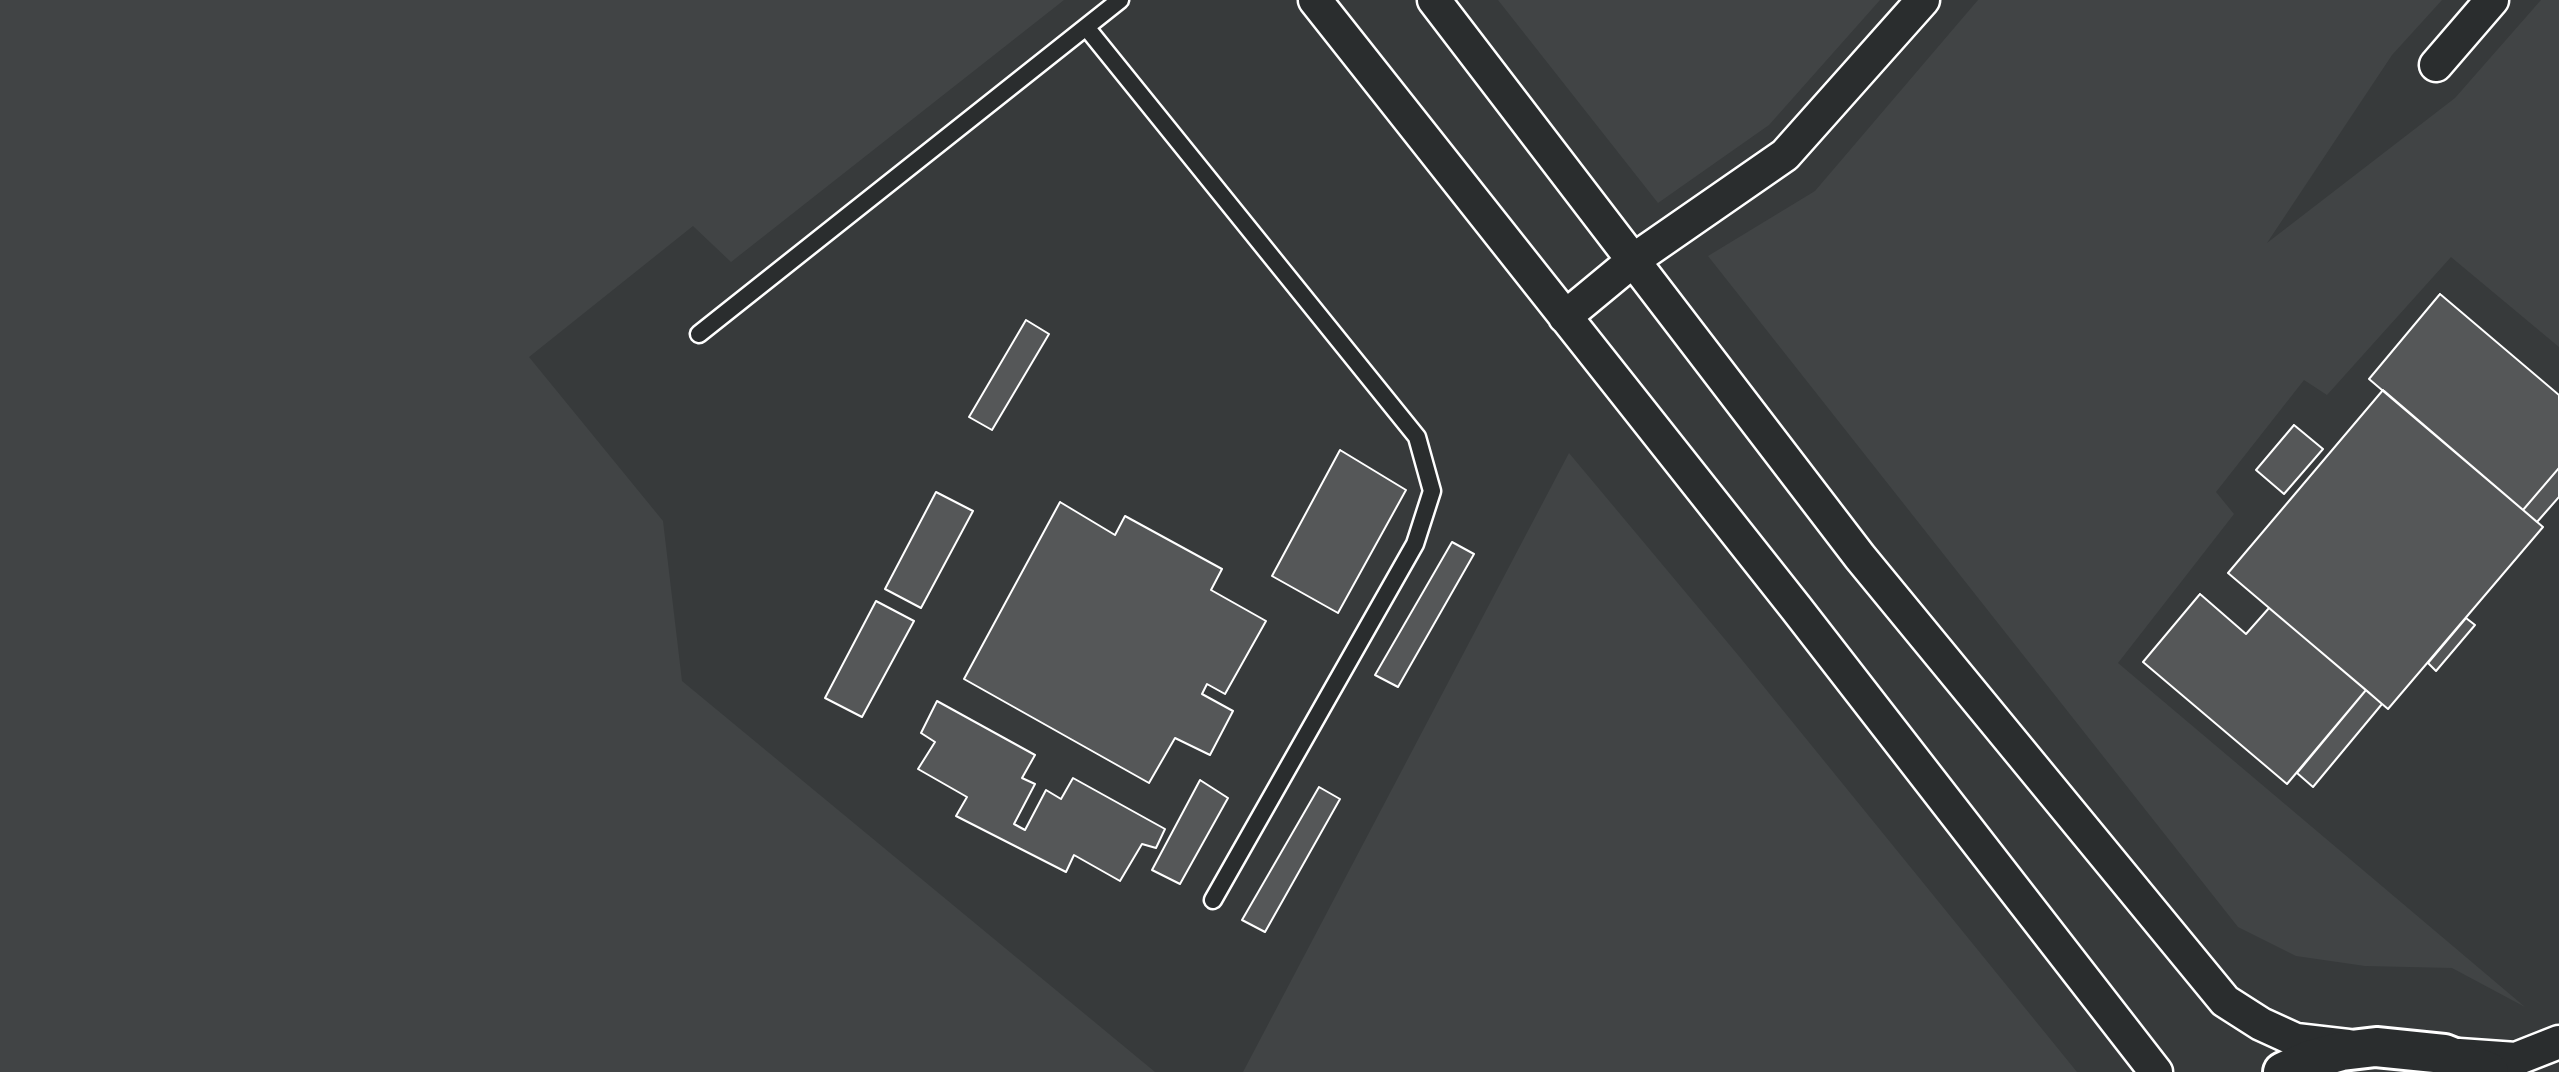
<!DOCTYPE html>
<style>
body{margin:0}
canvas{display:block;background:#2a2d2e}
</style>
<canvas width="2559" height="1072"></canvas>
<script>
const ctx = document.querySelector('canvas').getContext('2d');
ctx.lineJoin = 'round';
function paint(path, color) {
  ctx.fillStyle = color;
  ctx.fill(path, 'evenodd');
}
function toPath(rows) {
  const path = new Path2D();
  for (const r of rows) {
    path.moveTo(r[0], r[1]);
    for (let i = 2; i < r.length; i += 2) path.lineTo(r[i], r[i + 1]);
  }
  return path;
}
function stroke(path, color, width, dash) {
  ctx.strokeStyle = color;
  ctx.lineWidth = width;
  ctx.lineCap = dash ? 'butt' : 'round';
  ctx.setLineDash(dash || []);
  ctx.stroke(path);
}
paint(toPath([
 [0,0,2559,0,2559,1072,0,1072]
]), '#373a3b');
paint(toPath([
 [0,0,1064,0,731,262,693,226,529,357,663,521,682,681,1155,1072,0,1072],
 [1498,0,1880,0,1769,125,1658,203],
 [1978,0,2442,0,2392,55,2267,243,2455,98,2541,0,2559,0,2559,347,2451,257,2327,395,2304,380,2216,492,2234,514,2118,663,2525,1007,2452,968,2365,966,2296,956,2238,927,1708,256,1815,191],
 [1569,453,1738,655,2077,1072,1243,1072]
]), '#414445');
const building = toPath([
 [2440,294,2559,395,2559,468,2523,510,2369,379,2440,294],
 [1026,320,1049,334,992,430,969,417,1026,320],
 [2383,390,2543,527,2388,709,2228,573,2383,390],
 [2294,425,2323,449,2284,494,2256,470,2294,425],
 [1340,450,1406,490,1338,613,1272,576,1340,450],
 [2559,468,2559,497,2537,522,2523,510,2559,468],
 [936,492,973,511,921,608,885,589,936,492],
 [1060,502,1115,535,1125,516,1222,569,1211,590,1266,621,1225,694,1207,684,1202,694,1233,711,1210,755,1175,738,1149,783,964,679,1060,502],
 [1452,542,1474,554,1398,687,1375,675,1452,542],
 [2200,594,2246,634,2269,608,2366,690,2287,784,2143,662,2200,594],
 [876,601,914,621,862,717,825,698,876,601],
 [2466,618,2475,625,2436,671,2428,663,2466,618],
 [2366,690,2382,704,2313,787,2297,773,2366,690],
 [937,701,1035,755,1022,778,1035,784,1014,824,1025,830,1046,790,1061,799,1073,778,1165,829,1156,848,1142,844,1120,881,1074,855,1066,872,956,816,967,797,918,769,935,742,921,733,937,701],
 [1200,780,1228,798,1180,884,1152,870,1200,780],
 [1319,787,1340,799,1265,932,1242,920,1319,787]
]);
paint(building, '#555758');
stroke(building, '#fff', 2);
const lane = toPath([
 [1086,27,1417,437,1432,491,1415,544,1213,900],
 [699,334,1120,0]
]);
const street = toPath([
 [1315,0,1796,608,2156,1072],
 [1434,0,1860,557,2225,1001,2261,1024,2296,1040,2348,1046],
 [2436,65,2492,0],
 [1565,317,1635,259,1785,155,1923,0],
 [2459,1055,2516,1059,2559,1042]
]);
const primary = toPath([
 [2283,1072,2309,1060,2342,1051,2376,1047,2444,1054,2489,1072]
]);
stroke(lane, '#fff', 21);
stroke(street, '#fff', 37);
stroke(primary, '#fff', 44);
stroke(lane, '#2a2d2e', 16);
stroke(street, '#2a2d2e', 32);
stroke(primary, '#2a2d2e', 38);
</script>
